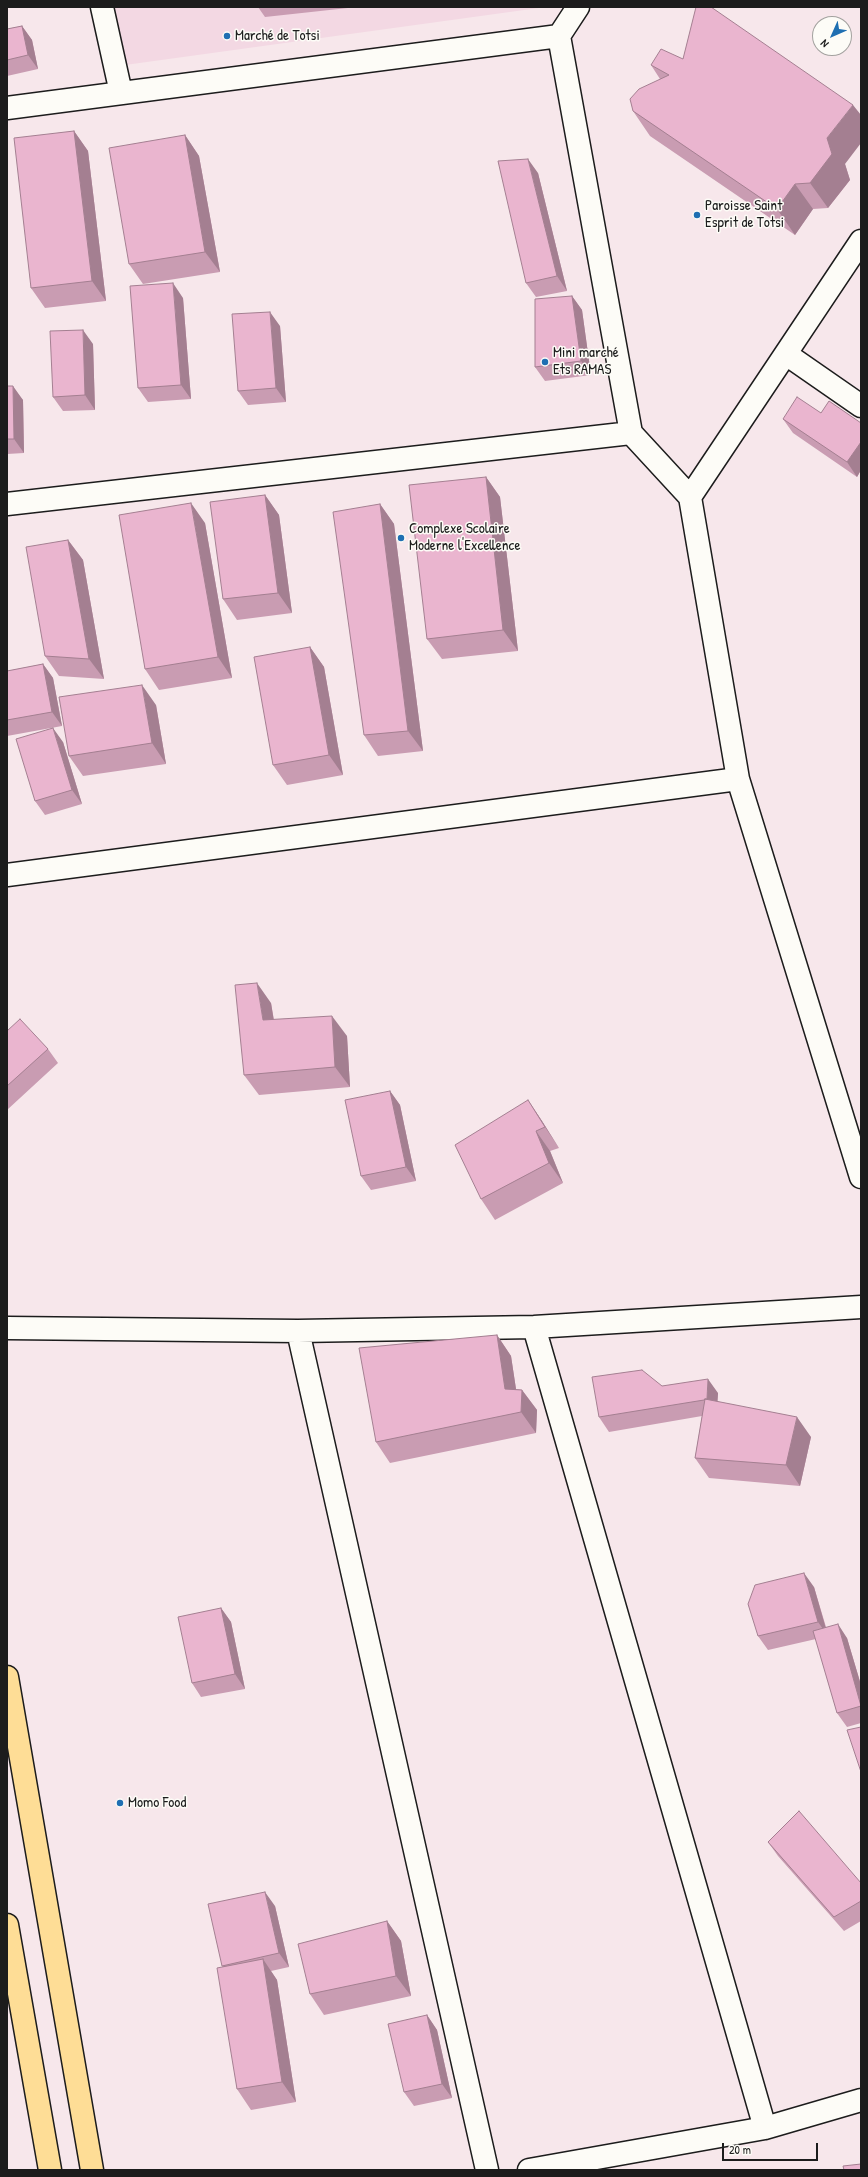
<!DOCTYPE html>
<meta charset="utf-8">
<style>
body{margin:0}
#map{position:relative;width:868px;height:2177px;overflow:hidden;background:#f7e7eb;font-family:"Patrick Hand",sans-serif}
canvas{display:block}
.frame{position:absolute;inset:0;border:8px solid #1c1c1c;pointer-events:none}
.north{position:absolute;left:812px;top:16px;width:40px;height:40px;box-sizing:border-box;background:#fdfcf7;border:1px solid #a3a29f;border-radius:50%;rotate:225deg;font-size:11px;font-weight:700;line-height:16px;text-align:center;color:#1c1c1c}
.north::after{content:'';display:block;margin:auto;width:14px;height:18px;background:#1f6fb2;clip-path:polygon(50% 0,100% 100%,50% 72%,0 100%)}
.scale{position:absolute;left:722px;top:2143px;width:96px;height:18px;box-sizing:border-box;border:2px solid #1c1c1c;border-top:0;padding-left:5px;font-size:12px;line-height:14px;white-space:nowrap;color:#1c1c1c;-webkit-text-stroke:3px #fdfcf7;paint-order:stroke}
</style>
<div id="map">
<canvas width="868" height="2177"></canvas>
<div class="frame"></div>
<div class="north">N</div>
<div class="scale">20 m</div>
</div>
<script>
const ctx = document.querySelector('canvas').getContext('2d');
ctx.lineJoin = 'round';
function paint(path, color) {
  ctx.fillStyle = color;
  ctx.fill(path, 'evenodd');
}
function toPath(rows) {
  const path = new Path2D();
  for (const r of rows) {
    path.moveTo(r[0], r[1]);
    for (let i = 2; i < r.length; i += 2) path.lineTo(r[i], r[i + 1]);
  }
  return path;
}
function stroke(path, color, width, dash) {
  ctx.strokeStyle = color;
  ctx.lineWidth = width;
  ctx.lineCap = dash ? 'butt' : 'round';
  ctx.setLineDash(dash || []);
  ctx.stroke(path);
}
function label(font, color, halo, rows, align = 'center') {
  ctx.font = font + ' "Patrick Hand",sans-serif';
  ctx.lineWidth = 3;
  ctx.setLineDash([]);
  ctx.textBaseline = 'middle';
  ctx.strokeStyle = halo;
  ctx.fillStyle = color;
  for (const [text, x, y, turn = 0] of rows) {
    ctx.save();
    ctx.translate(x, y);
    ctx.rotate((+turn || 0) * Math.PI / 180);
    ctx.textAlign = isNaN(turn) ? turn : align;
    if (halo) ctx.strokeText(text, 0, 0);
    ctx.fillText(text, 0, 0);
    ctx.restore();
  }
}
paint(toPath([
 [110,7,546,7,125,65]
]), '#f3d8e3');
const minor = toPath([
 [102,7,121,93],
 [578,7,559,36,631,433,690,497,738,779,861,1177],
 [7,108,559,36],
 [786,354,861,406],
 [690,497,861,241],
 [7,504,631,433],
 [7,875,738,779],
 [534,1327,765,2128],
 [7,1328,298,1331,534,1327,861,1307],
 [298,1331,487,2170],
 [529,2170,765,2128,861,2100]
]);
const major = toPath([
 [7,1677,92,2170],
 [7,1925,50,2170]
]);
stroke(minor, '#1c1c1c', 25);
stroke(major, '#1c1c1c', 25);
stroke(minor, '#fdfcf7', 22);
stroke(major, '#fedd96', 22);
paint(toPath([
 [258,7,357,7,265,17],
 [22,26,32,40,38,69,7,76,7,29],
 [651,65,845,164,850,180,828,208,813,209,795,235,650,136,633,111,660,79],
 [74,131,88,151,106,301,45,308,31,288],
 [185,135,199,156,220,272,143,284,129,264],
 [538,173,567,291,536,297,526,283],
 [572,296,582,310,591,375,545,381,535,367],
 [183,298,191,399,148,402,138,388],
 [280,326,286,402,248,405,238,391],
 [93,344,95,410,63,411,53,397],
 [7,386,23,400,24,453,7,454],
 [821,413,861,423,861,470,857,477,793,433,783,419],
 [486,477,500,497,518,651,442,659,427,639],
 [265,495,279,515,292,613,237,620,223,599],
 [380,504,394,524,423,751,378,756,364,735],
 [205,523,232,678,159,690,145,669],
 [68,540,83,560,104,679,59,676,45,656],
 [310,647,324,667,343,775,287,785,273,765],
 [43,664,53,678,62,726,7,736,7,671],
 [156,705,166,764,83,776,69,756],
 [63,742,82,804,45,815,35,801],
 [271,1003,274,1020,347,1036,350,1087,259,1095,244,1075],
 [7,1031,48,1049,58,1063,7,1110],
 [390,1091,400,1105,416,1181,371,1190,361,1176],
 [528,1100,542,1121,559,1148,550,1151,563,1183,495,1220,481,1199],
 [497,1335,511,1356,516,1389,522,1390,537,1410,536,1433,390,1463,376,1442],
 [662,1386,718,1393,717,1401,811,1437,800,1486,709,1478,695,1458,702,1416,609,1432,599,1417],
 [814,1587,826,1627,847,1638,861,1685,861,1723,847,1727,837,1713,816,1639,768,1650,758,1636],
 [221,1608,231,1622,245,1689,201,1697,192,1683],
 [768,1842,861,1883,861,1921,844,1931,778,1856],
 [275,1906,289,1967,271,1971,277,1980,296,2102,251,2110,237,2089,223,1967,222,1966],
 [387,1921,401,1941,411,1996,324,2015,310,1994],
 [427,2015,437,2030,452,2098,414,2106,404,2092]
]), '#c99cb2');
paint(toPath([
 [22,26,32,40,38,69,28,55],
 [853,105,861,115,861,143,845,164,850,180,828,208,810,183,827,138],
 [74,131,88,151,106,301,92,281],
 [185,135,199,156,220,272,205,252],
 [528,159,538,173,567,291,557,276],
 [795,184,813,209,795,235,777,209],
 [173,283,183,298,191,399,181,385],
 [572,296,582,310,591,375,581,361],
 [270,312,280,326,286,402,276,388],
 [83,330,93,344,95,410,85,395],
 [13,386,23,400,24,453,14,439],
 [861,442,861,470,857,477,847,462],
 [486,477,500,497,518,651,503,630],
 [265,495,279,515,292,613,278,593],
 [191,503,205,523,232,678,218,657],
 [380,504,394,524,423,751,408,731],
 [68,540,83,560,104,679,89,659],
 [310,647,324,667,343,775,329,755],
 [43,664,53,678,62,726,52,712],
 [142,685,156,705,166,764,152,743],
 [53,728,63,742,82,804,72,790],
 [257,983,271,1003,277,1041,263,1020],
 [332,1016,347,1036,350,1087,335,1067],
 [390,1091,400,1105,416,1181,406,1167],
 [528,1100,542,1121,559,1148,545,1127],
 [536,1131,550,1151,563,1183,549,1163],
 [497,1335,511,1356,519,1409,505,1389],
 [708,1379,718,1393,717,1413,707,1399],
 [522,1390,537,1410,536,1433,521,1412],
 [797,1417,811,1437,800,1486,786,1465],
 [804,1573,814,1587,828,1636,818,1622],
 [221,1608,231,1622,245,1689,235,1674],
 [838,1624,847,1638,861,1685,861,1706],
 [265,1892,275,1906,289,1967,279,1953],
 [387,1921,401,1941,411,1996,396,1976],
 [263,1959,277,1980,296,2102,282,2082],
 [427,2015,437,2030,452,2098,442,2084]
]), '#a47f91');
const building = toPath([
 [696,7,711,7,853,105,827,138,832,154,810,183,795,184,777,209,633,111,630,99,639,89,669,75,651,65,661,49,683,59,696,7],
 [22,26,28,55,7,60,7,29,22,26],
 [74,131,92,281,31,288,14,138,74,131],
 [185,135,205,252,129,264,109,148,185,135],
 [528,159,557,276,526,283,498,161,528,159],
 [173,283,181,385,138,388,130,286,173,283],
 [572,296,581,361,535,367,535,299,572,296],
 [270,312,276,388,238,391,232,314,270,312],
 [83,330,85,395,53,397,50,331,83,330],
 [7,386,13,386,14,439,7,439,7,386],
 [797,397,821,413,829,401,861,423,861,442,847,462,783,419,797,397],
 [486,477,503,630,427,639,409,485,486,477],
 [265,495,278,593,223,599,210,502,265,495],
 [191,503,218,657,145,669,119,515,191,503],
 [380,504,408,731,364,735,333,512,380,504],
 [68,540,89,659,45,656,26,547,68,540],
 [310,647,329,755,273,765,254,657,310,647],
 [43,664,52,712,7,720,7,671,43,664],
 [142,685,152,743,69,756,59,697,142,685],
 [53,728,72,790,35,801,16,739,53,728],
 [257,983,263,1020,332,1016,335,1067,244,1075,235,985,257,983],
 [20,1019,48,1049,7,1086,7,1031,20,1019],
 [390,1091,406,1167,361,1176,345,1100,390,1091],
 [528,1100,545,1127,536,1131,549,1163,481,1199,455,1145,528,1100],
 [497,1335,505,1389,522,1390,521,1412,376,1442,359,1348,497,1335],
 [642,1370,662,1386,708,1379,707,1399,705,1399,704,1400,599,1417,592,1377,642,1370],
 [705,1399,797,1417,786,1465,695,1458,705,1399],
 [804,1573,818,1622,758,1636,748,1604,755,1585,804,1573],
 [221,1608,235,1674,192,1683,178,1617,221,1608],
 [838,1624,861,1706,837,1713,813,1631,838,1624],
 [861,1727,861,1772,847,1730,861,1727],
 [799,1811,861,1883,861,1901,834,1917,768,1842,799,1811],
 [265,1892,279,1953,222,1966,208,1904,265,1892],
 [387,1921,396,1976,310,1994,298,1944,387,1921],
 [263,1959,282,2082,237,2089,217,1968,263,1959],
 [427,2015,442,2084,404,2092,388,2024,427,2015],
 [861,2164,861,2170,844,2170,843,2166,861,2164]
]);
paint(building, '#eab5cf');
stroke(building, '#a47f91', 1);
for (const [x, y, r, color] of [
 [227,36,4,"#1f6fb2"],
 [697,215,4,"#1f6fb2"],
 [545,362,4,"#1f6fb2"],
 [401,538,4,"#1f6fb2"],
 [120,1803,4,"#1f6fb2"]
]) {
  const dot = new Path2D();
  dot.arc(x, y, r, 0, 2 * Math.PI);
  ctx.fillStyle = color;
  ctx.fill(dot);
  stroke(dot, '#fdfcf7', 1.5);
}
label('15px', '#1c1c1c', '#fdfcf7', [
 ["Marché de Totsi",235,36],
 ["Paroisse Saint",705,206],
 ["Esprit de Totsi",705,223],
 ["Mini marché",553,353],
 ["Ets RAMAS",553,370],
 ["Complexe Scolaire",409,529],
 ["Moderne l'Excellence",409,546],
 ["Momo Food",128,1803]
], 'left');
</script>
